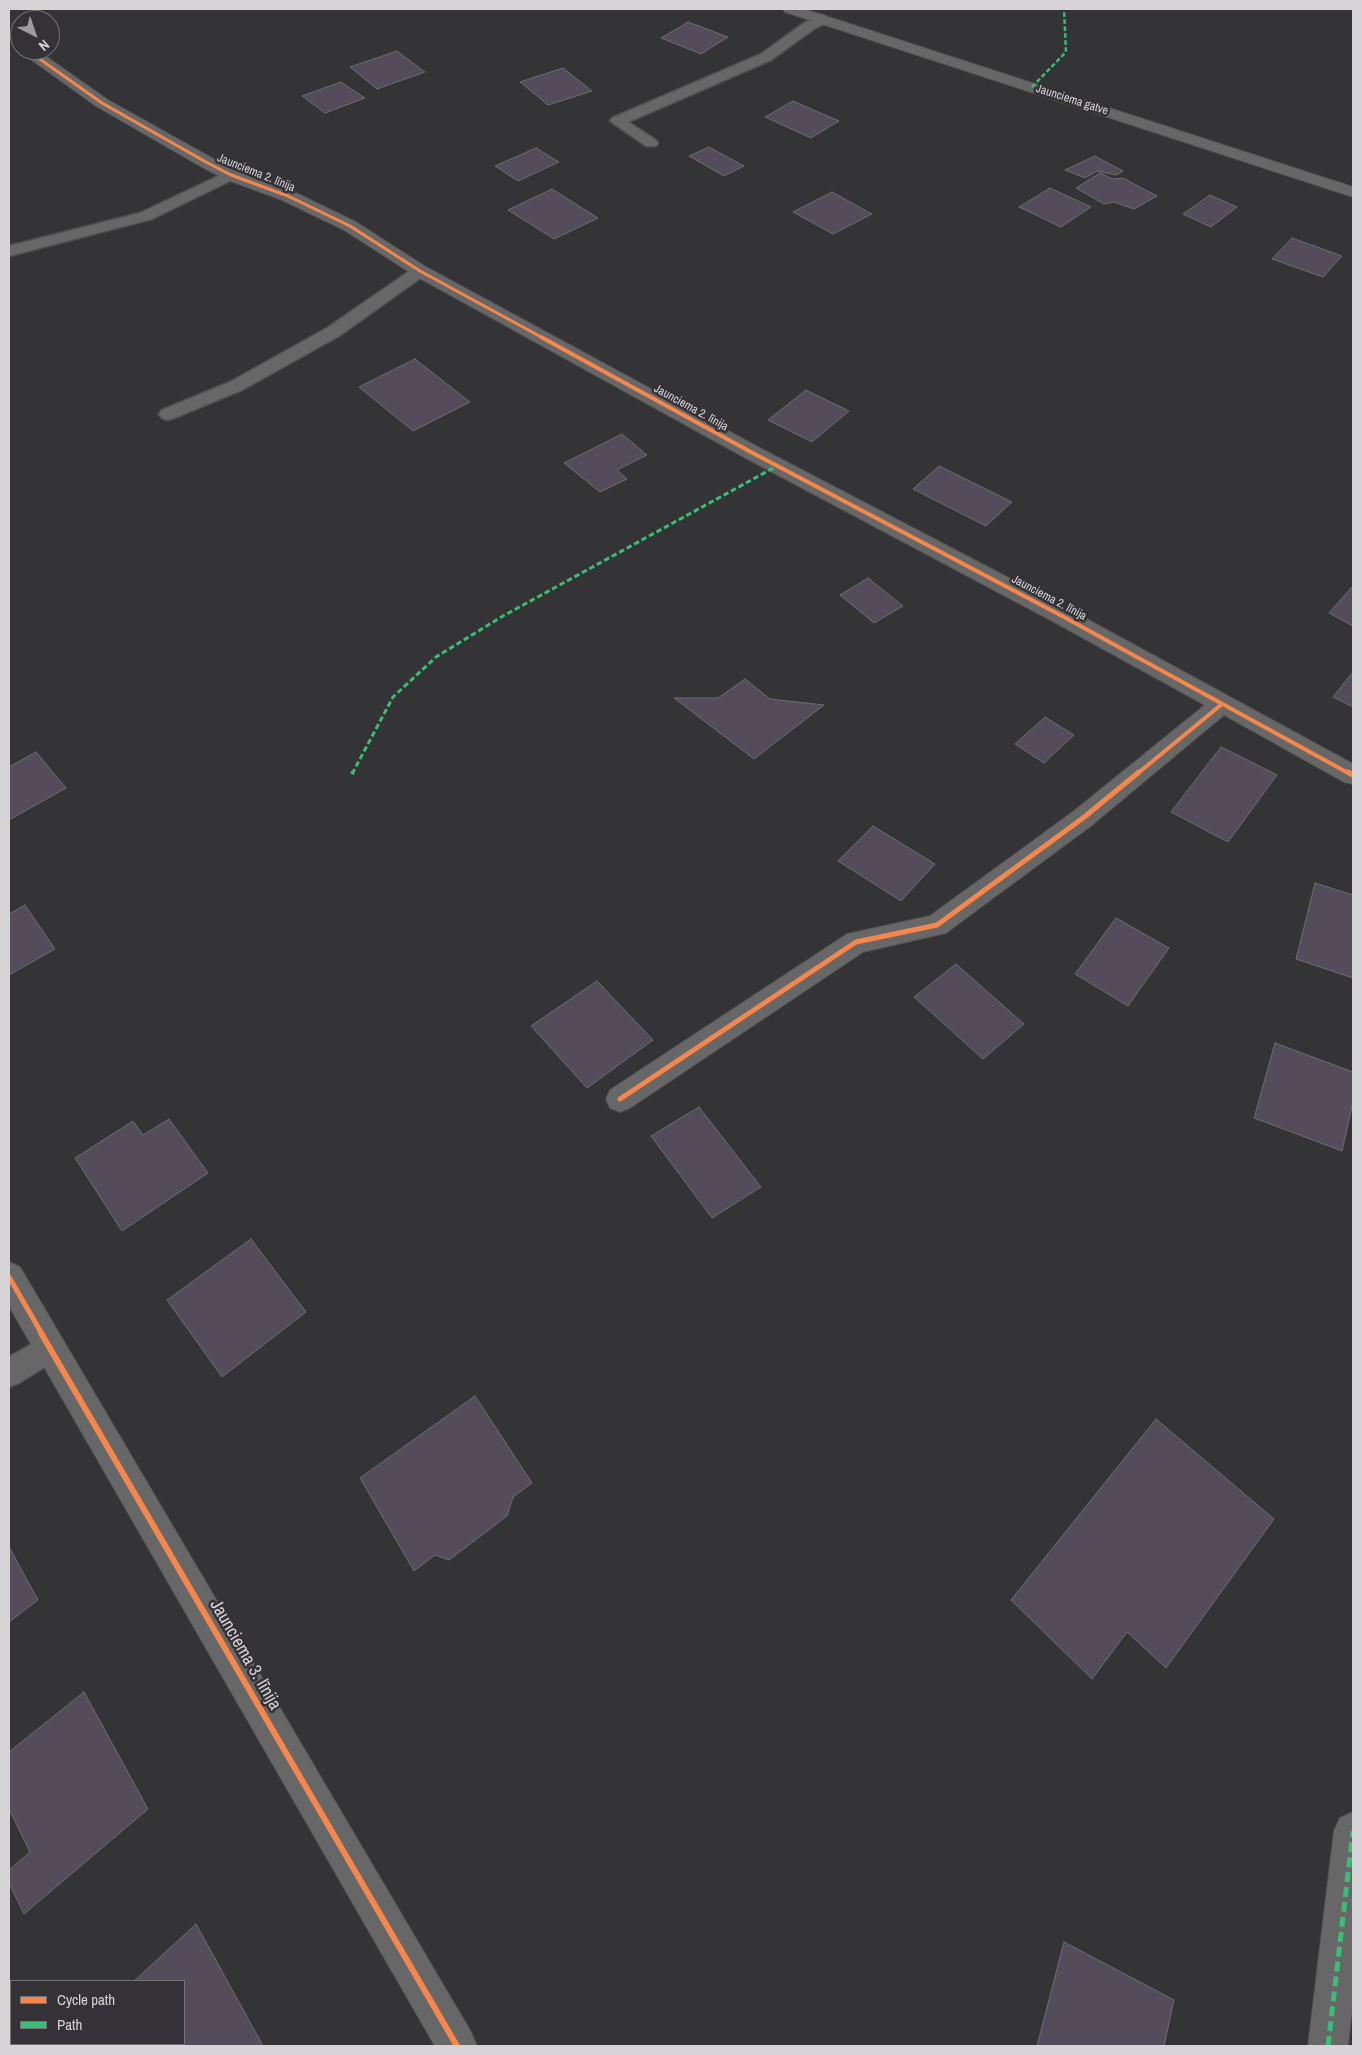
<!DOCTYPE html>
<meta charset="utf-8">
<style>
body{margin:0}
#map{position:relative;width:1362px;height:2055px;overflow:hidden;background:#343335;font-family:"Archivo Narrow",sans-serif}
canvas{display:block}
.frame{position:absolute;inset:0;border:10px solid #d6d4d7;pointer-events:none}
.legend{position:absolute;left:10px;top:1980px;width:175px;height:65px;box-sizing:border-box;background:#343236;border:1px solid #757376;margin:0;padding:6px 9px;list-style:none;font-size:15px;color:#d6d4d7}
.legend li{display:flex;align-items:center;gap:10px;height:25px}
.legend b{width:25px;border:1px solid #757376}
.north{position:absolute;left:10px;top:10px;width:50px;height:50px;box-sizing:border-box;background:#343236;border:1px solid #757376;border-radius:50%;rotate:139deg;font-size:14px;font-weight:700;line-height:20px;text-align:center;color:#d6d4d7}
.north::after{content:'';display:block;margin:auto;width:18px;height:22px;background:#9d9c9e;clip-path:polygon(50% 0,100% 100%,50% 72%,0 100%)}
</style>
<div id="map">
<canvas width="1362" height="2055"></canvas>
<div class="frame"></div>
<ul class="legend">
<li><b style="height:6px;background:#f5874c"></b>Cycle path</li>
<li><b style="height:6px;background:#3abd76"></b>Path</li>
</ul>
<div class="north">N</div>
</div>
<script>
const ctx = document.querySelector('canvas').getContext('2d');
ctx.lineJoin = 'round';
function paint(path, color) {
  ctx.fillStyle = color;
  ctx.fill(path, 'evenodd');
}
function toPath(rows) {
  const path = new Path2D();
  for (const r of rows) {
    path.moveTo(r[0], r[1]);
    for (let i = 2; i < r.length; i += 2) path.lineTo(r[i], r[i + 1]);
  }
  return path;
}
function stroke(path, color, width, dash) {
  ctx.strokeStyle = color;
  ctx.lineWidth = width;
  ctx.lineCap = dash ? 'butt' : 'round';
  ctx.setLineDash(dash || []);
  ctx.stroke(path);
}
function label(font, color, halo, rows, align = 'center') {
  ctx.font = font + ' "Archivo Narrow",sans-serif';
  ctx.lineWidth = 5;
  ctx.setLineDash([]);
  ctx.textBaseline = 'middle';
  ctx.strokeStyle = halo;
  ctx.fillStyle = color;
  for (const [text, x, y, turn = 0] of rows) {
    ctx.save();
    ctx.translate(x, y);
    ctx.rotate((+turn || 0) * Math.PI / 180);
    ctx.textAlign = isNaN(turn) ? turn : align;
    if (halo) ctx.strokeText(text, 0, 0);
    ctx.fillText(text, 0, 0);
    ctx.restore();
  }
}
const building = toPath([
 [688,22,728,37,701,54,661,38,688,22],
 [397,51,425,72,377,89,350,67,397,51],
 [563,68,592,91,548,105,520,82,563,68],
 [341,82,365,98,325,113,302,96,341,82],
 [793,101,839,121,811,138,765,117,793,101],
 [709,147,744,166,724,176,689,156,709,147],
 [536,148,559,162,518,181,495,166,536,148],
 [1095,156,1123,171,1116,175,1097,171,1085,178,1065,170,1095,156],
 [1100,173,1113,179,1123,178,1157,196,1134,209,1114,202,1104,204,1076,188,1100,173],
 [1050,188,1091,207,1061,227,1019,207,1050,188],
 [552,189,598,218,554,239,508,210,552,189],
 [832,192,872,214,833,234,793,212,832,192],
 [1210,195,1237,207,1211,227,1183,214,1210,195],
 [1292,238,1342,256,1323,277,1272,259,1292,238],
 [415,359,470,402,413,431,359,387,415,359],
 [806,390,849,411,812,442,768,420,806,390],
 [622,434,647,455,617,470,627,479,600,492,564,463,622,434],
 [939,466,1012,502,986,526,913,489,939,466],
 [868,578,903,606,874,623,840,595,868,578],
 [1351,588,1353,589,1353,626,1329,613,1351,588],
 [1353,672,1353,707,1333,697,1353,672],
 [745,679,770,699,824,705,754,759,674,698,718,698,745,679],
 [1045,717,1074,735,1044,763,1015,744,1045,717],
 [1221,747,1277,775,1228,842,1171,812,1221,747],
 [36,752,66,788,9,820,9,767,36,752],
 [873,826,935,864,901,901,838,861,873,826],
 [1315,883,1353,895,1353,978,1296,959,1315,883],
 [25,905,55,949,9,975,9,914,25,905],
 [1116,918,1169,948,1128,1006,1075,974,1116,918],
 [956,964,1024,1024,983,1059,914,997,956,964],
 [597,981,653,1040,587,1088,531,1026,597,981],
 [1275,1043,1353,1072,1353,1102,1342,1151,1254,1118,1275,1043],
 [699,1107,761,1187,712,1218,651,1136,699,1107],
 [169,1119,208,1173,122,1231,75,1158,133,1121,143,1135,169,1119],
 [251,1239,306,1312,222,1377,167,1300,251,1239],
 [475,1396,532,1483,513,1497,507,1516,449,1560,435,1555,414,1571,360,1478,475,1396],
 [1156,1419,1274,1519,1166,1668,1127,1632,1092,1679,1011,1600,1156,1419],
 [9,1547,38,1600,9,1622,9,1547],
 [84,1692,148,1809,24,1914,9,1883,9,1870,30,1852,9,1809,9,1752,84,1692],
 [196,1924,263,2046,132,2046,131,2044,184,2044,184,1981,134,1981,196,1924],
 [1064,1942,1174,2000,1164,2046,1037,2046,1064,1942]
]);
paint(building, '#544c5b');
stroke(building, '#6e6d6f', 1);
const lane = toPath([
 [823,15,830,19,828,22,814,29,771,60,628,122,656,140,658,143,656,146,646,146,610,121,612,118,761,54,804,23,823,15],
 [231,170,236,172,239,175,236,178,152,219,9,256,9,246,140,213,231,170],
 [420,266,426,268,428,271,426,274,339,336,242,390,174,418,168,420,162,418,159,414,162,410,230,382,327,328,414,268,420,266],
 [49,1334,59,1338,63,1348,59,1358,19,1383,9,1387,9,1357,49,1334]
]);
const street = toPath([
 [20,49,37,50,108,100,212,158,237,171,294,192,356,222,426,267,756,446,1072,611,1353,764,1353,784,1344,782,1224,715,1092,825,946,933,863,952,630,1108,620,1112,610,1108,606,1099,610,1090,847,934,930,916,1074,811,1205,705,1056,623,742,456,414,275,344,230,282,200,225,179,200,166,96,106,22,53,20,49],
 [9,1262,20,1267,471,2032,477,2046,435,2046,9,1306,9,1262],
 [1353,1812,1353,1999,1348,2046,1308,2046,1334,1831,1340,1818,1353,1812]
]);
const secondary = toPath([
 [783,9,804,9,1353,187,1353,197,785,12,783,9]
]);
stroke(lane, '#515052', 3);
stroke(street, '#515052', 2);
stroke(secondary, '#515052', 2);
paint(lane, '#676768');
paint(street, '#676768');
paint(secondary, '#676768');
stroke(toPath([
 [9,37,20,45],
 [1032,87,1066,52,1064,9]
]), '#3abd76', 2.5, [4.5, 2.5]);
stroke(toPath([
 [352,774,393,697,436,657,503,616,777,466]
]), '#3abd76', 3, [5.5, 3]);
stroke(toPath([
 [352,774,353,772]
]), '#3abd76', 4, [8, 4]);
stroke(toPath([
 [1328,2046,1353,1831]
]), '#3abd76', 5, [10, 5]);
stroke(toPath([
 [27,50,102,103,206,162,231,175,288,196,350,226,420,271,543,338]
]), '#f5874c', 3);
stroke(toPath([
 [541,337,749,451,1064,617,1350,774],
 [1137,774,1222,704]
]), '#f5874c', 4);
stroke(toPath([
 [1348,772,1353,775],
 [620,1099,856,942,937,925,1083,818,1139,772],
 [9,1277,42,1334]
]), '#f5874c', 5);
stroke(toPath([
 [41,1333,457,2046]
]), '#f5874c', 6);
label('12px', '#d6d4d7', '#343236', [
 ["Jaunciema gatve",1072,100,18],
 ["Jaunciema 2. līnija",256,173,22],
 ["Jaunciema 2. līnija",691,408,29],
 ["Jaunciema 2. līnija",1049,598,28]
]);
label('18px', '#d6d4d7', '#343236', [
 ["Jaunciema 3. līnija",245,1655,60]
]);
</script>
